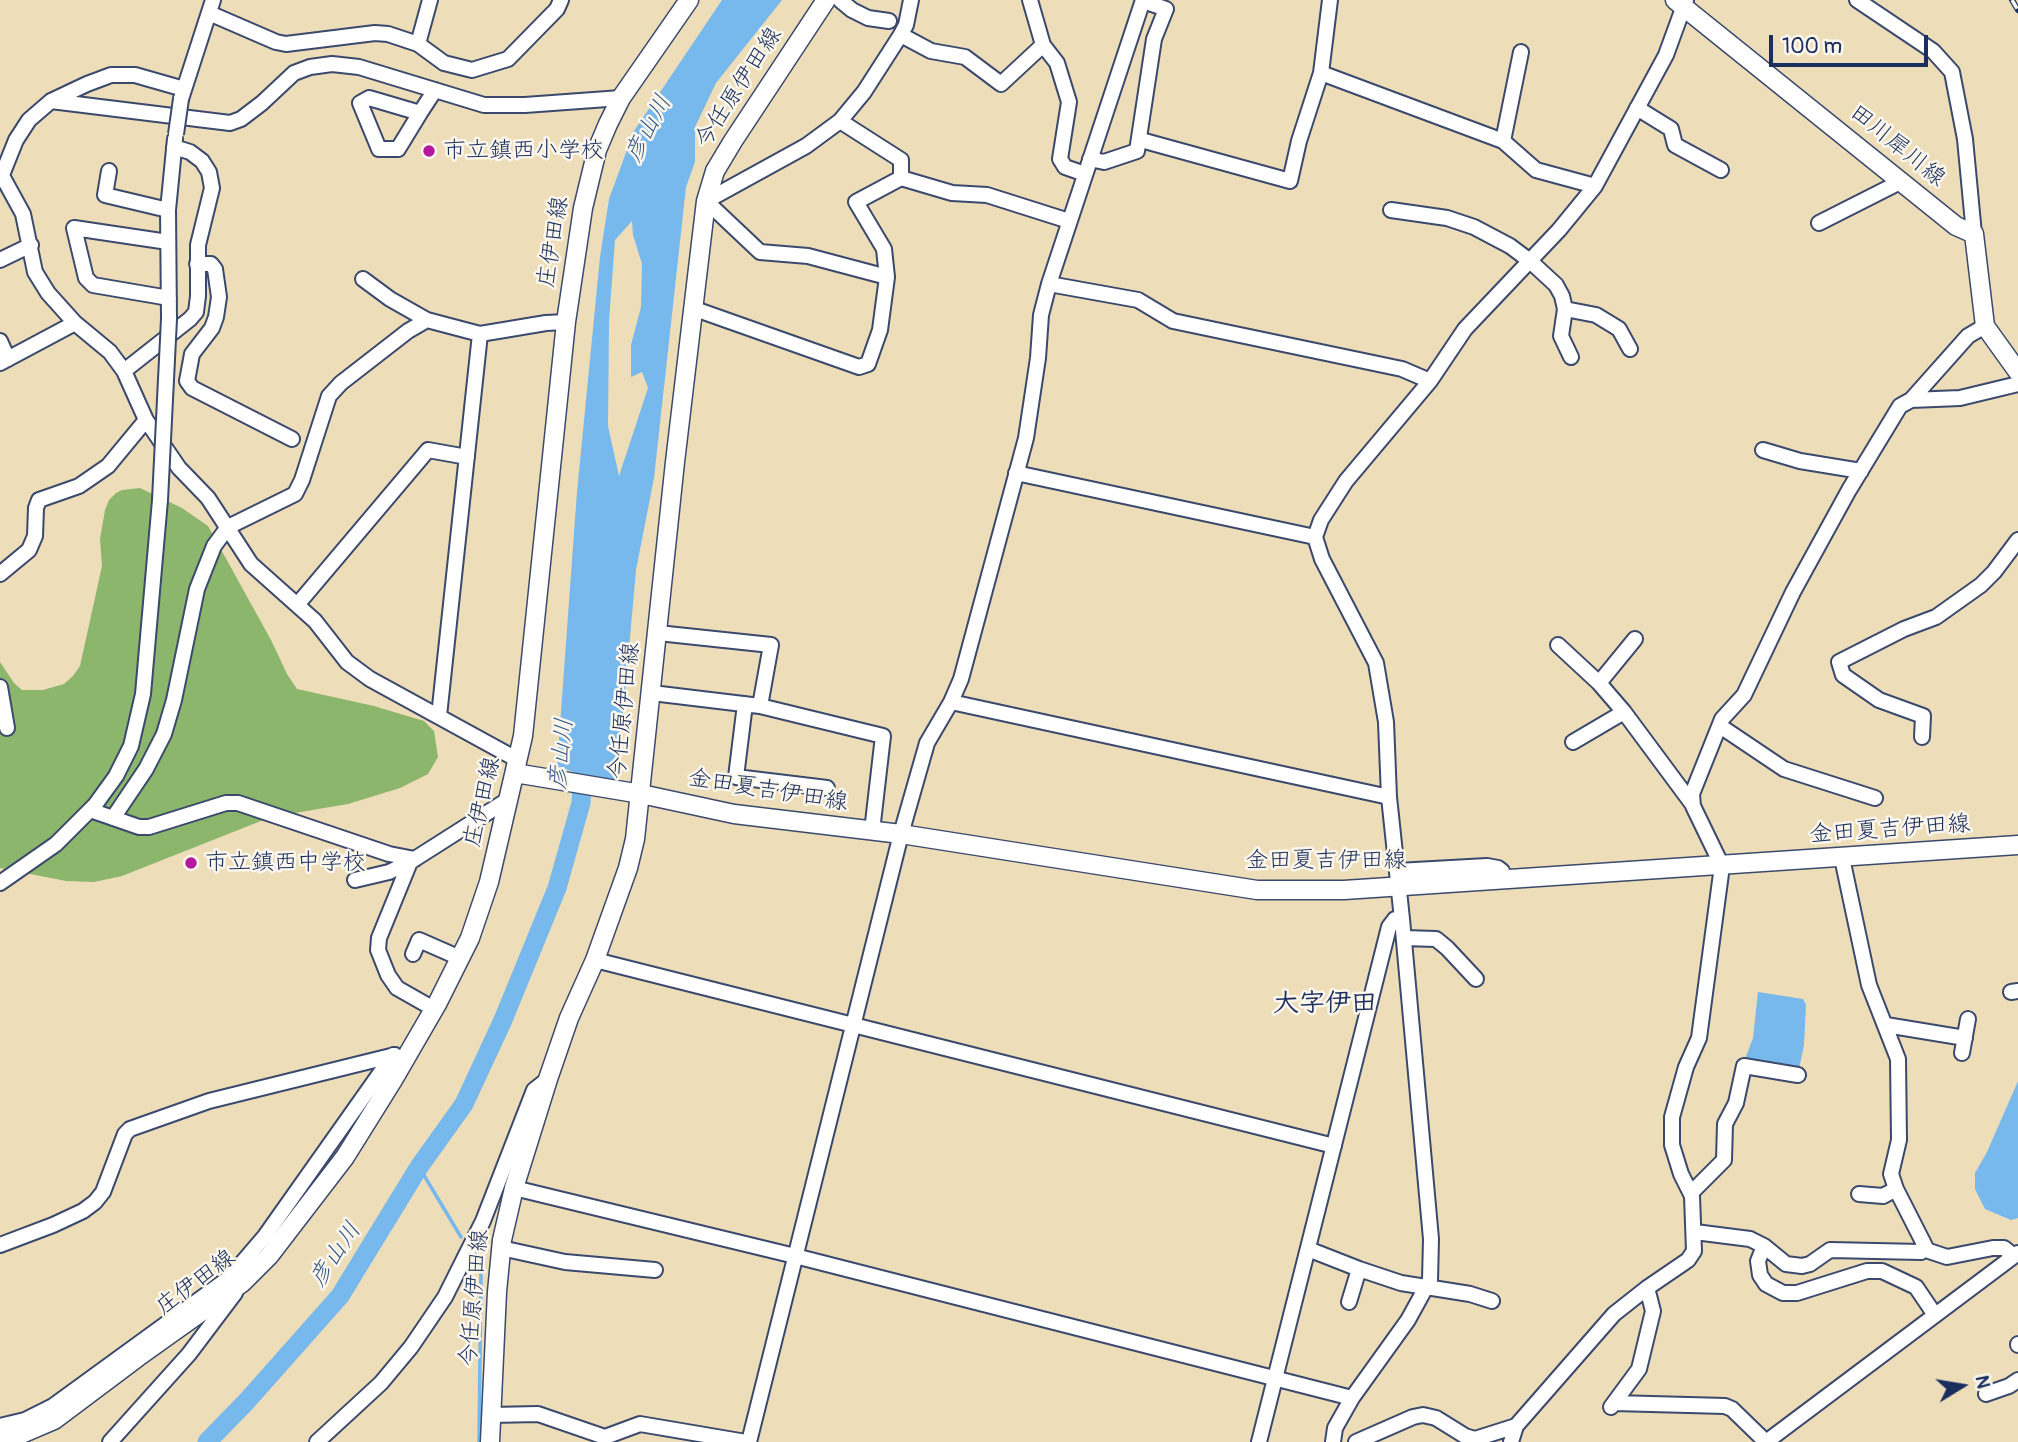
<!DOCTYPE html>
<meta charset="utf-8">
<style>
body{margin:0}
#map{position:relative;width:2018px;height:1442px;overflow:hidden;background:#edddb9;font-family:Pangolin,sans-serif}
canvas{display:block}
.north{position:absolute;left:1927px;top:1351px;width:70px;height:70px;-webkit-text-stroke:5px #fbf7ec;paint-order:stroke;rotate:79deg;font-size:19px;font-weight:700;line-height:28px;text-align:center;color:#1b2f5e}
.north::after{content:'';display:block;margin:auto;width:24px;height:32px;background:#1b2f5e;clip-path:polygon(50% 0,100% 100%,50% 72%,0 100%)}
.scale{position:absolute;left:1769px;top:35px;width:159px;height:32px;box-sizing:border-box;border:4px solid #1b2f5e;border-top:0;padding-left:9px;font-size:21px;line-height:24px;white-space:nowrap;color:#1b2f5e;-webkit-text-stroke:5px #fbf7ec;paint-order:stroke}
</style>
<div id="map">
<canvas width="2018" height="1442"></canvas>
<div class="north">N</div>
<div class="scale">100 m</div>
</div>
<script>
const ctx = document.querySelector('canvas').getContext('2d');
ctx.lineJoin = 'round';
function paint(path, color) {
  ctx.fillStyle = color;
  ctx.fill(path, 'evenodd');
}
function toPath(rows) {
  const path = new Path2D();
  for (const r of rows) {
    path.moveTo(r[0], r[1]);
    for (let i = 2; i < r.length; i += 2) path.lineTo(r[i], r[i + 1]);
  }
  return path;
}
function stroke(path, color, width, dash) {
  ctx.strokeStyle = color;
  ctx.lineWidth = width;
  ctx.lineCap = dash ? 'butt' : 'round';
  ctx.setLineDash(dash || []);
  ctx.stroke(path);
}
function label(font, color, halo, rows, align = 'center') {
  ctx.font = font + ' Pangolin,"Klee One",sans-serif';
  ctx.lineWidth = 5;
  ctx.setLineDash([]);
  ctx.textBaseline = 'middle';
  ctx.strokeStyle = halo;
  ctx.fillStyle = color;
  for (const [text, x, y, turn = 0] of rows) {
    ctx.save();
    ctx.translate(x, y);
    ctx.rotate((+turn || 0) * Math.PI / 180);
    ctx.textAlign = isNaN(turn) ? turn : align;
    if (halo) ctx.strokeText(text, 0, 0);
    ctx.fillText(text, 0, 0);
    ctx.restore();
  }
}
paint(toPath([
 [140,488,182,508,208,526,271,640,287,674,297,689,374,706,424,721,434,731,438,757,428,774,400,788,348,804,271,817,122,876,94,882,66,881,0,868,0,662,14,683,22,690,43,690,64,684,73,676,80,666,102,566,100,539,105,510,109,500,116,493,122,490]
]), '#8cb66c');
paint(toPath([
 [722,0,782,0,716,83,695,127,695,162,686,187,654,478,636,570,617,783,587,777,557,766,577,492,600,257,609,199,634,131],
 [632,221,633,235,642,264,641,307,631,345,631,377,642,372,648,388,619,476,608,426,609,321,615,240],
 [1758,992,1803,999,1806,1005,1804,1045,1799,1069,1744,1062,1753,1038],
 [2018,1081,2018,1218,2011,1220,1985,1209,1975,1189,1975,1173,1987,1152]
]), '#77b9ec');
stroke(toPath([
 [419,1167,461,1237],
 [476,1264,481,1271,479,1442]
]), '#77b9ec', 3.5);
stroke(toPath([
 [207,1442,246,1402,340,1296,419,1167,464,1104,503,1020,557,888,581,803,583,767]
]), '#77b9ec', 19);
const minor = toPath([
 [430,0,418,44,444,63,472,70,508,59,557,9,561,0],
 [840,0,852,10,868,18,889,21],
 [1030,0,1043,45,1057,63,1069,102,1060,159,1065,167,1085,174],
 [1857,0,1933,51,1952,72,1965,139,1974,234],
 [209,13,276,42,286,44,375,33,388,34,418,44],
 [901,35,931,51,965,57,1001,84,1043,45],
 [1321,73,1503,141,1536,170,1595,186],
 [181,99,213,0],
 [51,101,230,123,241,119,262,103,294,73,310,67,332,64,359,67,484,105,525,105,621,98],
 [1637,108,1671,129,1675,145,1721,170],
 [420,113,369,98,360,103,379,149,398,149,420,113,435,90],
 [840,121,901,160,901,178],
 [1141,140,1290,181,1299,141,1321,73,1330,0],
 [1503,141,1521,52],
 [1090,159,1104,162,1137,151,1154,39,1166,9,1143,1],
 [109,171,105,195,168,210],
 [0,172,23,214,35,272,48,293,75,323,110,352,124,371,146,420,179,468,208,498,251,564,315,621,347,662,370,679,518,760],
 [2,175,16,140,29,120,51,101,87,84,111,75,135,75,184,89],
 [1391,210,1447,218,1474,227,1510,246,1530,261,1556,285,1562,296,1565,309,1561,336,1571,357],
 [1819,223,1902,181],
 [168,242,74,228,86,278,93,285,169,298],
 [0,260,31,245],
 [197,264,211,264,215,269,219,297,216,317,212,328,192,354,187,381,192,388,292,439],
 [887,277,808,256,760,252,706,201,806,146,840,121,864,92,900,36,906,25,911,0],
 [363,279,390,299,427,320,480,334,546,323,566,322],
 [1049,284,1138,300,1173,321,1402,369,1430,381],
 [695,309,859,367,868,364,880,330,887,277,884,249,856,202,901,178,952,193,987,195,1069,221],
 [1565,309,1596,315,1619,329,1630,349],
 [169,319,168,210,175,139],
 [0,341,8,359],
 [0,363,75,323],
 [124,371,190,319,196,312,198,296,198,245,212,188,209,172,202,161,190,152,174,147],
 [1911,400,1960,398,2018,384],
 [1763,450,1800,461,1861,471],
 [1016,473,1315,537],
 [0,574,29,550,35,536,36,508,39,500,79,486,108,466,146,420],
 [297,605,428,450,467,457],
 [658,633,771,645,760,706],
 [1635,639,1599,683,1624,712,1693,805],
 [1558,645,1599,683],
 [0,687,7,728],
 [652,693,760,706,883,736,872,831],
 [951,702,1389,797],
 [745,704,736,777,827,788],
 [439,716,480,334],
 [1720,726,1784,769,1875,798],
 [1922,737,1923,716,1879,700,1843,675,1839,662,1904,629,1936,617,1981,585,1994,572,2018,540],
 [1573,742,1624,712],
 [90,810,139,827,149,827,226,803,238,803,389,854,415,859],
 [113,818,146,769,164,734,174,700,197,589,214,546,228,527,295,494,302,480,329,396,341,383,408,331,427,320],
 [410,862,379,938,378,950,388,975,397,988,434,1009],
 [1397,871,1487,866,1498,868,1502,871,1503,880],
 [355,880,389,872,410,862,509,799],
 [0,883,56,844,95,805,116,776,131,746,143,694,160,500],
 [1404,938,1436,939,1447,948,1476,979],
 [413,954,419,940,460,958],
 [595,960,1334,1146],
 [2011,992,2018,991],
 [1886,1025,1965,1038],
 [1962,1053,1968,1019],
 [514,1188,795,1256,1352,1398],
 [1691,1193,1724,1160,1725,1124,1736,1103,1744,1066,1798,1075],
 [1859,1194,1883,1196,1896,1189],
 [1695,1232,1750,1239,1764,1246,1786,1264,1802,1266,1810,1264,1830,1250,1921,1252,1925,1246,1896,1189,1891,1174,1899,1140,1898,1059,1869,985,1842,858],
 [0,1245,53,1225,83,1211,95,1202,103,1192,125,1134,130,1129,209,1101,395,1055],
 [1764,1246,1758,1261,1760,1275,1766,1284,1783,1293,1797,1293,1867,1271,1882,1271,1916,1287,1935,1315],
 [501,1248,565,1262,655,1270],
 [1308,1249,1359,1269,1349,1302],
 [1923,1249,1947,1257,1993,1248,2004,1248,2014,1256],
 [1359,1269,1401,1283,1470,1294,1492,1301],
 [2018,1344,2018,1345],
 [1986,1394,2009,1386,2018,1380],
 [1614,1403,1725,1406,1732,1409,1766,1442,2018,1253],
 [1611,1407,1639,1369,1653,1311,1647,1288],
 [491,1415,538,1414,605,1437,640,1424,746,1442],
 [0,1426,25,1420,53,1406,229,1278,265,1236,393,1055],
 [110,1442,189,1354,235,1293],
 [317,1442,381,1383,411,1347,445,1297,483,1221,534,1090,548,1079],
 [749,1442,901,834,927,743,951,702,961,679,1026,438,1038,358,1041,315,1049,284,1143,0],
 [1259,1442,1389,927,1395,919,1402,919],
 [1333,1442,1335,1428,1352,1398,1408,1320,1430,1280,1431,1239,1402,919,1389,797,1386,722,1376,663,1322,559,1315,537,1321,520,1346,481,1430,381,1465,329,1559,230,1595,186,1666,55,1686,0],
 [1356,1442,1413,1417,1423,1415,1436,1418,1465,1436,1475,1439,1516,1426],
 [1511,1442,1516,1426,1614,1314,1647,1288,1688,1260,1694,1251,1692,1196,1681,1174,1672,1145,1672,1117,1686,1067,1699,1038,1722,866,1693,806,1692,794,1722,719,1744,695,1793,592,1849,490,1900,406,1911,400,1968,336,1985,326]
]);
const major = toPath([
 [1675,0,1956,226,1974,234,1985,326,2018,372],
 [515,773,641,794,734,814,901,834,1257,890,1344,890,2018,845],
 [0,1437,19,1435,54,1420,138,1357,242,1283,269,1256,345,1157,393,1080,437,1004,470,938,489,882,523,736,566,322,583,208,597,150,608,124,621,98,689,0],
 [490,1442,497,1292,502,1240,514,1188,548,1079,569,1018,595,960,628,868,635,839,675,462,706,201,715,171,733,141,826,0]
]);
stroke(minor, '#3a496c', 18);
stroke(major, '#3a496c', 21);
stroke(minor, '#fff', 14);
stroke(major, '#fff', 18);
const rail = toPath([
 [2012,0,2018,10]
]);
stroke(rail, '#1b2f5e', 6);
stroke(rail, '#fbf7ec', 3.5, [10]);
const minorBridge = toPath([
 [176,134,181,99],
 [160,500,169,319]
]);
stroke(minorBridge, '#3a496c', 18, []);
stroke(minorBridge, '#fff', 14);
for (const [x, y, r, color] of [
 [429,151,7,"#b5179e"],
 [191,863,7,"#b5179e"]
]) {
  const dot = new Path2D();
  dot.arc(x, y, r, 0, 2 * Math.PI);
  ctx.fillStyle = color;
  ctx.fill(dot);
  stroke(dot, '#fbf7ec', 2.5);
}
label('23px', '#1b2f5e', '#fbf7ec', [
 ["今任原伊田線",739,88,-57],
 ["田川犀川線",1897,146,39],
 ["庄伊田線",554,242,-81],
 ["今任原伊田線",625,711,-84],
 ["金田夏吉伊田線",768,791,9],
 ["庄伊田線",483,802,-77],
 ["金田夏吉伊田線",1890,830,-4],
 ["金田夏吉伊田線",1326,861],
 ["庄伊田線",196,1283,-37],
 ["今任原伊田線",475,1298,-85]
]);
label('23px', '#1b2f5e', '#fbf7ec', [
 ["市立鎮西小学校",443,151],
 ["市立鎮西中学校",205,863]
], 'left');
label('italic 24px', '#375889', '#fbf7ec', [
 ["彦山川",649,129,-62],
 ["彦山川",562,754,-84],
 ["彦山川",336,1255,-56]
]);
label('bold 26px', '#1b2f5e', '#fbf7ec', [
 ["大字伊田",1325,1004]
]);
</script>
